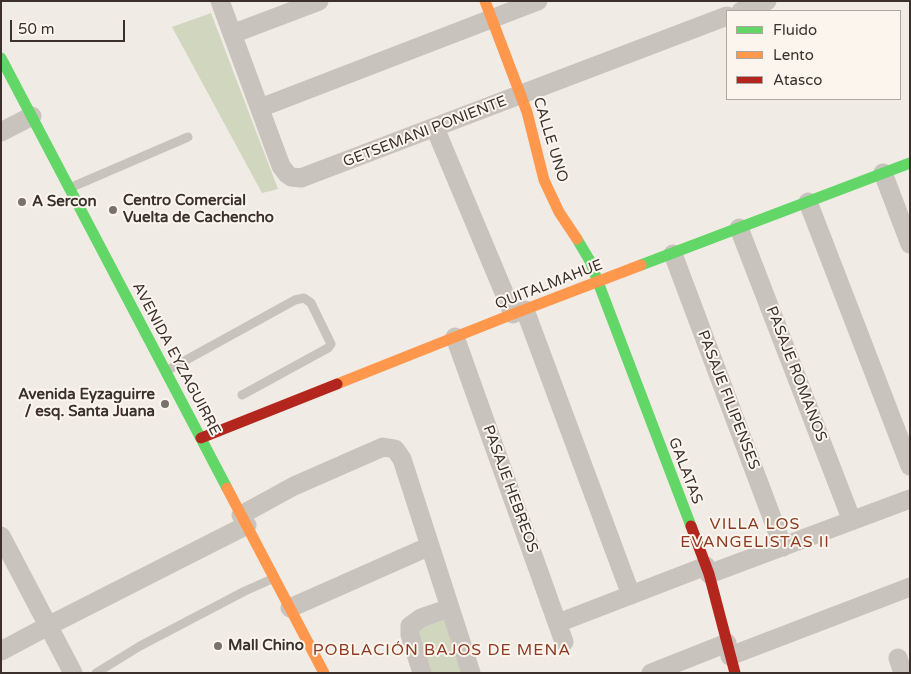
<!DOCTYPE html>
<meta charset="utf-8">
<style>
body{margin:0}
#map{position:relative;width:911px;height:674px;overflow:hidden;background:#f0ebe5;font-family:"Varela Round",sans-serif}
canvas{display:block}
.frame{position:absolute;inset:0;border:2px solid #3b302b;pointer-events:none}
.legend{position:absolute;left:726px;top:10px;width:175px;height:90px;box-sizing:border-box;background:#fbf5ee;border:1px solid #aea6a0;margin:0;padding:6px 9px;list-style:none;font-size:15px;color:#3b302b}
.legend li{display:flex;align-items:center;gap:10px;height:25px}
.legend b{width:25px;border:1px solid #aea6a0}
.scale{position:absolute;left:10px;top:20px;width:115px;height:22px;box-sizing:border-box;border:2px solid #3b302b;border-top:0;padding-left:6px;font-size:15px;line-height:18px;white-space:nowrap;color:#3b302b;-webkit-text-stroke:4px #fbf5ee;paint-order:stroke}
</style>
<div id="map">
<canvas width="911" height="674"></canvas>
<div class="frame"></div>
<ul class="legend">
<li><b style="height:6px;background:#63d668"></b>Fluido</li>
<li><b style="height:6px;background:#ff974d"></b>Lento</li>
<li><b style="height:6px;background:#b3261e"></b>Atasco</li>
</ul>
<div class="scale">50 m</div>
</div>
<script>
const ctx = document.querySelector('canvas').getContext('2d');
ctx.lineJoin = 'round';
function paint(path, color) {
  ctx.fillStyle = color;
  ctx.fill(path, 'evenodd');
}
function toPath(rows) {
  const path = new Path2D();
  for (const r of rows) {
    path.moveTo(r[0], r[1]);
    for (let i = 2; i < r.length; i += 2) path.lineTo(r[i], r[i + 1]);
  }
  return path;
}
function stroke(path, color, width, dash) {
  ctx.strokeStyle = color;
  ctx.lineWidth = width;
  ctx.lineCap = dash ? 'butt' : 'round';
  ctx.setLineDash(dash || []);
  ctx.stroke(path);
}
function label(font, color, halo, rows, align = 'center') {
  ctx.font = font + ' "Varela Round",sans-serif';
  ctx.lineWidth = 4;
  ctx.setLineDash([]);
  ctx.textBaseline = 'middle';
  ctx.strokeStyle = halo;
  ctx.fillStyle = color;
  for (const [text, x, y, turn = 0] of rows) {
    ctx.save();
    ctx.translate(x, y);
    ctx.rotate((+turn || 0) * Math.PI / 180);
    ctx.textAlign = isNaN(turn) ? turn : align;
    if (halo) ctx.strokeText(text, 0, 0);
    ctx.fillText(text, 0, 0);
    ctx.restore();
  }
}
paint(toPath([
 [211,13,278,189,262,193,172,27],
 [448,619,464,673,431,673,418,629]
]), '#d1d6bf');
stroke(toPath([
 [72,187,188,137],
 [168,370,295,300,304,298,311,303,331,344,328,348,242,395],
 [96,673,140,646,245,591,272,579]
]), '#c9c3be', 9);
stroke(toPath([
 [220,1,281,166,287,174,291,177,301,178,727,16],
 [741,11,767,1],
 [232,34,319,1],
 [260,108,538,1],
 [435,128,513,314],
 [1,132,32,116],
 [883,173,910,244],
 [808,202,910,466],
 [739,228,852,521],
 [673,254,783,547],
 [525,310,631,595],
 [455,337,564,642],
 [241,515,294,486,383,447,395,449,402,459,471,673],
 [1,536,73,673],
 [709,574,910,499],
 [290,608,430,546],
 [558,623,706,566],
 [1,651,48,626,247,525],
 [730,656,910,587],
 [898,658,903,673],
 [422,673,410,635,410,626,421,618,450,608],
 [651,673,727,643]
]), '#c9c3be', 19);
stroke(toPath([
 [1,58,227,488],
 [577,239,590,261,691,526],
 [641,265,910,163]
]), '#63d668', 11);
stroke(toPath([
 [485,1,527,112,544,180,559,212,577,239],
 [337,384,513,314,641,265],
 [227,488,324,673]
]), '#ff974d', 11);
stroke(toPath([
 [201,438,337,384],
 [691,526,709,574,735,673]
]), '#b3261e', 11);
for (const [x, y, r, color] of [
 [22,202,5,"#7a716c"],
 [113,210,5,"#7a716c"],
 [165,404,5,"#7a716c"],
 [218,646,5,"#7a716c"]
]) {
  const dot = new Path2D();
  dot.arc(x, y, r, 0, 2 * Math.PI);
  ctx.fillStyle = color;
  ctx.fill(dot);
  stroke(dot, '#fbf5ee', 2);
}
label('15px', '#3b302b', '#fbf5ee', [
 ["GETSEMANI PONIENTE",425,132,-21],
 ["CALLE UNO",550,140,73],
 ["QUITALMAHUE",549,285,-21],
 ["AVENIDA EYZAGUIRRE",176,359,62],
 ["PASAJE ROMANOS",796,374,69],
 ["PASAJE FILIPENSES",728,400,69],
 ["GALATAS",685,471,69],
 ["PASAJE HEBREOS",510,489,70]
]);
label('bold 15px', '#3b302b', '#fbf5ee', [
 ["Centro Comercial",123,201],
 ["Vuelta de Cachencho",123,218],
 ["A Sercon",32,202],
 ["Avenida Eyzaguirre",155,395,"right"],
 ["/ esq. Santa Juana",155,412,"right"],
 ["Mall Chino",228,646]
], 'left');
ctx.letterSpacing = '1px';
label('16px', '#8c3b22', '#fbf5ee', [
 ["VILLA LOS",755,525],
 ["EVANGELISTAS II",755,543],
 ["POBLACIÓN BAJOS DE MENA",442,651]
]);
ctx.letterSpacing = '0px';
</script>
